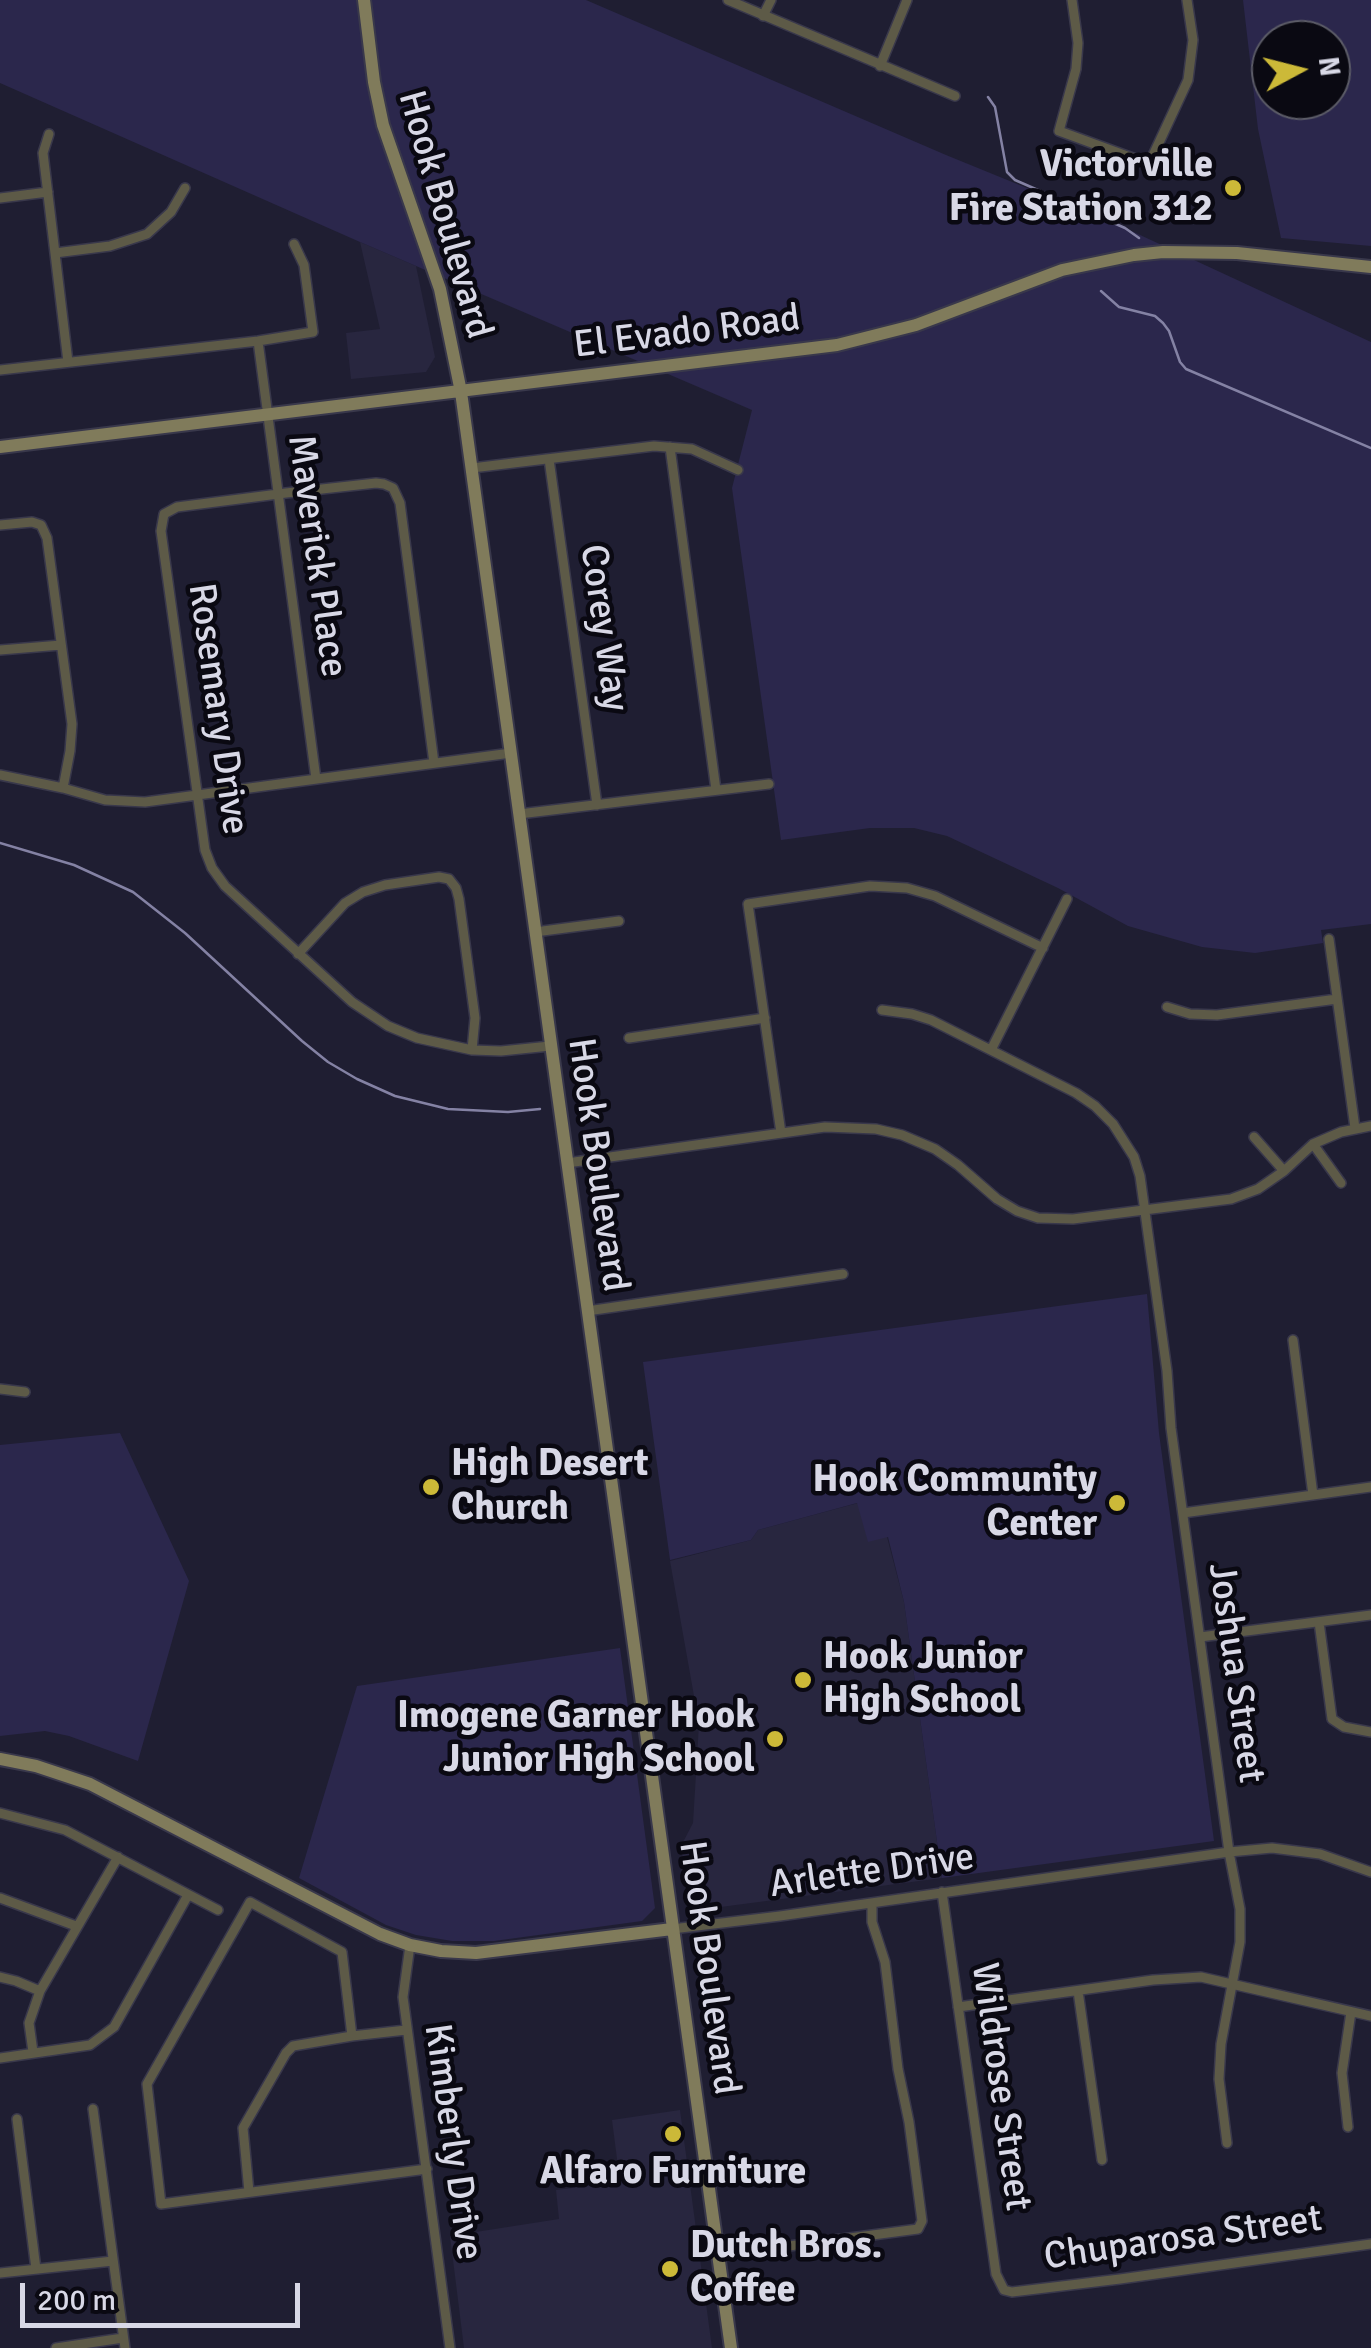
<!DOCTYPE html>
<style>
body{margin:0}
#map{position:relative;width:1371px;height:2348px;overflow:hidden;background:#1f1e32;font-family:Signika,sans-serif}
canvas{display:block}
.north{position:absolute;left:1251px;top:20px;width:100px;height:100px;box-sizing:border-box;background:#0a0912;border:2px solid #5c5c67;border-radius:50%;rotate:83deg;font-size:28px;font-weight:700;line-height:40px;text-align:center;color:#d8d8e6}
.north::after{content:'';display:block;margin:auto;width:35px;height:45px;background:#ccb938;clip-path:polygon(50% 0,100% 100%,50% 72%,0 100%)}
.scale{position:absolute;left:20px;top:2283px;width:280px;height:45px;box-sizing:border-box;border:5px solid #d8d8e6;border-top:0;padding-left:12px;font-size:30px;line-height:35px;white-space:nowrap;color:#d8d8e6;-webkit-text-stroke:8px #0a0912;paint-order:stroke}
</style>
<div id="map">
<canvas width="1371" height="2348"></canvas>
<div class="north">N</div>
<div class="scale">200 m</div>
</div>
<script>
const ctx = document.querySelector('canvas').getContext('2d');
ctx.lineJoin = 'round';
function paint(path, color) {
  ctx.fillStyle = color;
  ctx.fill(path, 'evenodd');
}
function toPath(rows) {
  const path = new Path2D();
  for (const r of rows) {
    path.moveTo(r[0], r[1]);
    for (let i = 2; i < r.length; i += 2) path.lineTo(r[i], r[i + 1]);
  }
  return path;
}
function stroke(path, color, width, dash) {
  ctx.strokeStyle = color;
  ctx.lineWidth = width;
  ctx.lineCap = dash ? 'butt' : 'round';
  ctx.setLineDash(dash || []);
  ctx.stroke(path);
}
function label(font, color, halo, rows, align = 'center') {
  ctx.font = font + ' Signika,sans-serif';
  ctx.lineWidth = 9;
  ctx.setLineDash([]);
  ctx.textBaseline = 'middle';
  ctx.strokeStyle = halo;
  ctx.fillStyle = color;
  for (const [text, x, y, turn = 0] of rows) {
    ctx.save();
    ctx.translate(x, y);
    ctx.rotate((+turn || 0) * Math.PI / 180);
    ctx.textAlign = isNaN(turn) ? turn : align;
    if (halo) ctx.strokeText(text, 0, 0);
    ctx.fillText(text, 0, 0);
    ctx.restore();
  }
}
paint(toPath([
 [360,242,416,266,435,357,426,372,351,379,346,333,380,329],
 [858,1503,887,1537,904,1602,942,1878,690,1911,681,1846,693,1823,699,1724,670,1561,751,1540,758,1530],
 [680,2110,712,2348,464,2348,450,2236,559,2219,556,2190,620,2182,612,2120]
]), '#28263f');
paint(toPath([
 [0,0,586,0,946,155,1125,228,1371,342,1371,924,1321,930,1323,943,1255,953,1202,947,1128,926,1058,888,947,836,914,828,870,828,781,840,732,488,752,410,360,242,0,83],
 [1243,0,1371,0,1371,246,1281,238,1258,129],
 [1271,40,1331,40,1331,100,1271,100],
 [1147,1294,1159,1433,1214,1841,942,1878,904,1602,888,1537,868,1542,857,1503,758,1530,751,1540,670,1560,643,1362],
 [120,1433,189,1581,138,1761,69,1736,45,1731,0,1736,0,1445],
 [620,1648,655,1908,642,1921,494,1941,452,1941,416,1935,386,1925,299,1878,357,1686]
]), '#2b274c');
stroke(toPath([
 [988,97,995,107,1007,172,1015,180,1125,228,1139,238],
 [1101,291,1119,307,1155,316,1163,323,1169,331,1180,362,1186,369,1371,448],
 [0,843,74,865,133,892,185,933,302,1041,328,1062,357,1079,395,1096,448,1109,508,1112,540,1109]
]), '#8482a4', 2.5);
const street = toPath([
 [728,0,955,96],
 [1072,0,1078,43,1076,69,1059,131,1149,164,1188,80,1193,40,1187,0],
 [763,16,771,0],
 [880,66,907,0],
 [49,134,43,153,68,362],
 [0,198,48,192],
 [55,253,110,246,147,234,171,212,185,188],
 [258,341,316,779],
 [0,370,258,341,313,332,304,265,294,244],
 [670,447,716,790],
 [549,459,597,805],
 [472,468,654,446,692,449,738,470],
 [0,525,32,522,41,525,47,538,72,724,70,751,63,788],
 [0,650,61,645],
 [434,763,400,503,393,488,384,484,376,483,286,493,177,507,164,514,161,531,205,850,212,868,225,886,352,1002,388,1026,417,1038,472,1050,501,1051,550,1046],
 [0,775,63,788,105,800,145,802,511,753],
 [519,814,769,784],
 [535,932,619,921],
 [1329,939,1355,1128],
 [298,954,345,903,363,892,385,885,439,877,449,879,456,888,459,899,475,1018,472,1050],
 [1167,1007,1190,1014,1217,1015,1337,999],
 [882,1010,912,1014,931,1020,1076,1093,1095,1106,1113,1124,1134,1157,1140,1176,1167,1371,1171,1428,1229,1852,1240,1909,1240,1942,1221,2044,1219,2079,1227,2143],
 [629,1038,765,1018],
 [991,1050,1067,899],
 [781,1133,748,904,870,886,907,888,935,896,1043,948],
 [1254,1137,1284,1171],
 [1313,1144,1341,1183],
 [567,1163,825,1127,876,1129,902,1135,935,1149,958,1165,997,1199,1017,1211,1038,1218,1073,1219,1231,1199,1258,1189,1284,1171,1313,1144,1341,1132,1371,1126],
 [587,1311,843,1274],
 [1293,1340,1313,1495],
 [0,1389,25,1392],
 [1183,1513,1371,1487],
 [1319,1622,1332,1719,1344,1727,1371,1732],
 [1200,1637,1371,1615],
 [0,1813,65,1830,218,1910],
 [942,1892,996,2274,1004,2290,1012,2292,1120,2279,1371,2244],
 [0,1898,76,1926],
 [672,1929,780,1916,1229,1852,1272,1848,1320,1854,1371,1872],
 [410,1945,403,1997,450,2348],
 [0,1977,16,1981,40,1991],
 [1078,1991,1102,2160],
 [958,2007,1153,1980,1201,1977,1371,2016],
 [406,2030,352,2036,342,1952,250,1902,147,2084,161,2204,427,2169],
 [33,2052,29,2023,40,1991,118,1857],
 [0,2058,90,2045,114,2027,188,1895],
 [93,2109,125,2348],
 [17,2119,36,2269],
 [1348,2127,1342,2073,1351,2012],
 [249,2192,243,2128,286,2053,293,2046,352,2036],
 [717,2251,750,2247,766,2249,918,2229,922,2221,909,2122,898,2069,885,1962,872,1922,872,1903],
 [0,2273,113,2261],
 [56,2348,123,2338]
]);
const secondary = toPath([
 [364,0,374,82,383,125,440,289,461,392,731,2348],
 [0,447,837,345,916,325,1062,270,1134,255,1163,252,1237,253,1371,267],
 [0,1759,36,1766,90,1784,380,1934,410,1945,441,1951,476,1953,672,1929]
]);
stroke(street, '#39384b', 12);
stroke(secondary, '#39384b', 16);
stroke(street, '#5d5a47', 9);
stroke(secondary, '#807b5b', 12);
for (const [x, y, r, color] of [
 [1233,188,10,"#ccb938"],
 [431,1487,10,"#ccb938"],
 [1117,1503,10,"#ccb938"],
 [803,1680,10,"#ccb938"],
 [775,1739,10,"#ccb938"],
 [673,2134,10,"#ccb938"],
 [670,2269,10,"#ccb938"]
]) {
  const dot = new Path2D();
  dot.arc(x, y, r, 0, 2 * Math.PI);
  ctx.fillStyle = color;
  ctx.fill(dot);
  stroke(dot, '#0a0912', 4);
}
label('bold 38px', '#d8d8e6', '#0a0912', [
 ["Victorville",1213,166],
 ["Fire Station 312",1213,210],
 ["High Desert",451,1465,"left"],
 ["Church",451,1509,"left"],
 ["Hook Community",1097,1481],
 ["Center",1097,1525],
 ["Hook Junior",823,1658,"left"],
 ["High School",823,1702,"left"],
 ["Imogene Garner Hook",755,1717],
 ["Junior High School",755,1761],
 ["Alfaro Furniture",673,2173,"center"],
 ["Dutch Bros.",690,2247,"left"],
 ["Coffee",690,2291,"left"]
], 'right');
label('38px', '#d8d8e6', '#0a0912', [
 ["Hook Boulevard",444,215,74],
 ["El Evado Road",687,333,-7],
 ["Maverick Place",316,556,82],
 ["Corey Way",603,628,82],
 ["Rosemary Drive",217,709,82],
 ["Hook Boulevard",597,1165,82],
 ["Joshua Street",1235,1673,82],
 ["Arlette Drive",872,1872,-8],
 ["Hook Boulevard",708,1968,82],
 ["Wildrose Street",1000,2087,82],
 ["Kimberly Drive",452,2142,82],
 ["Chuparosa Street",1183,2239,-8]
]);
</script>
